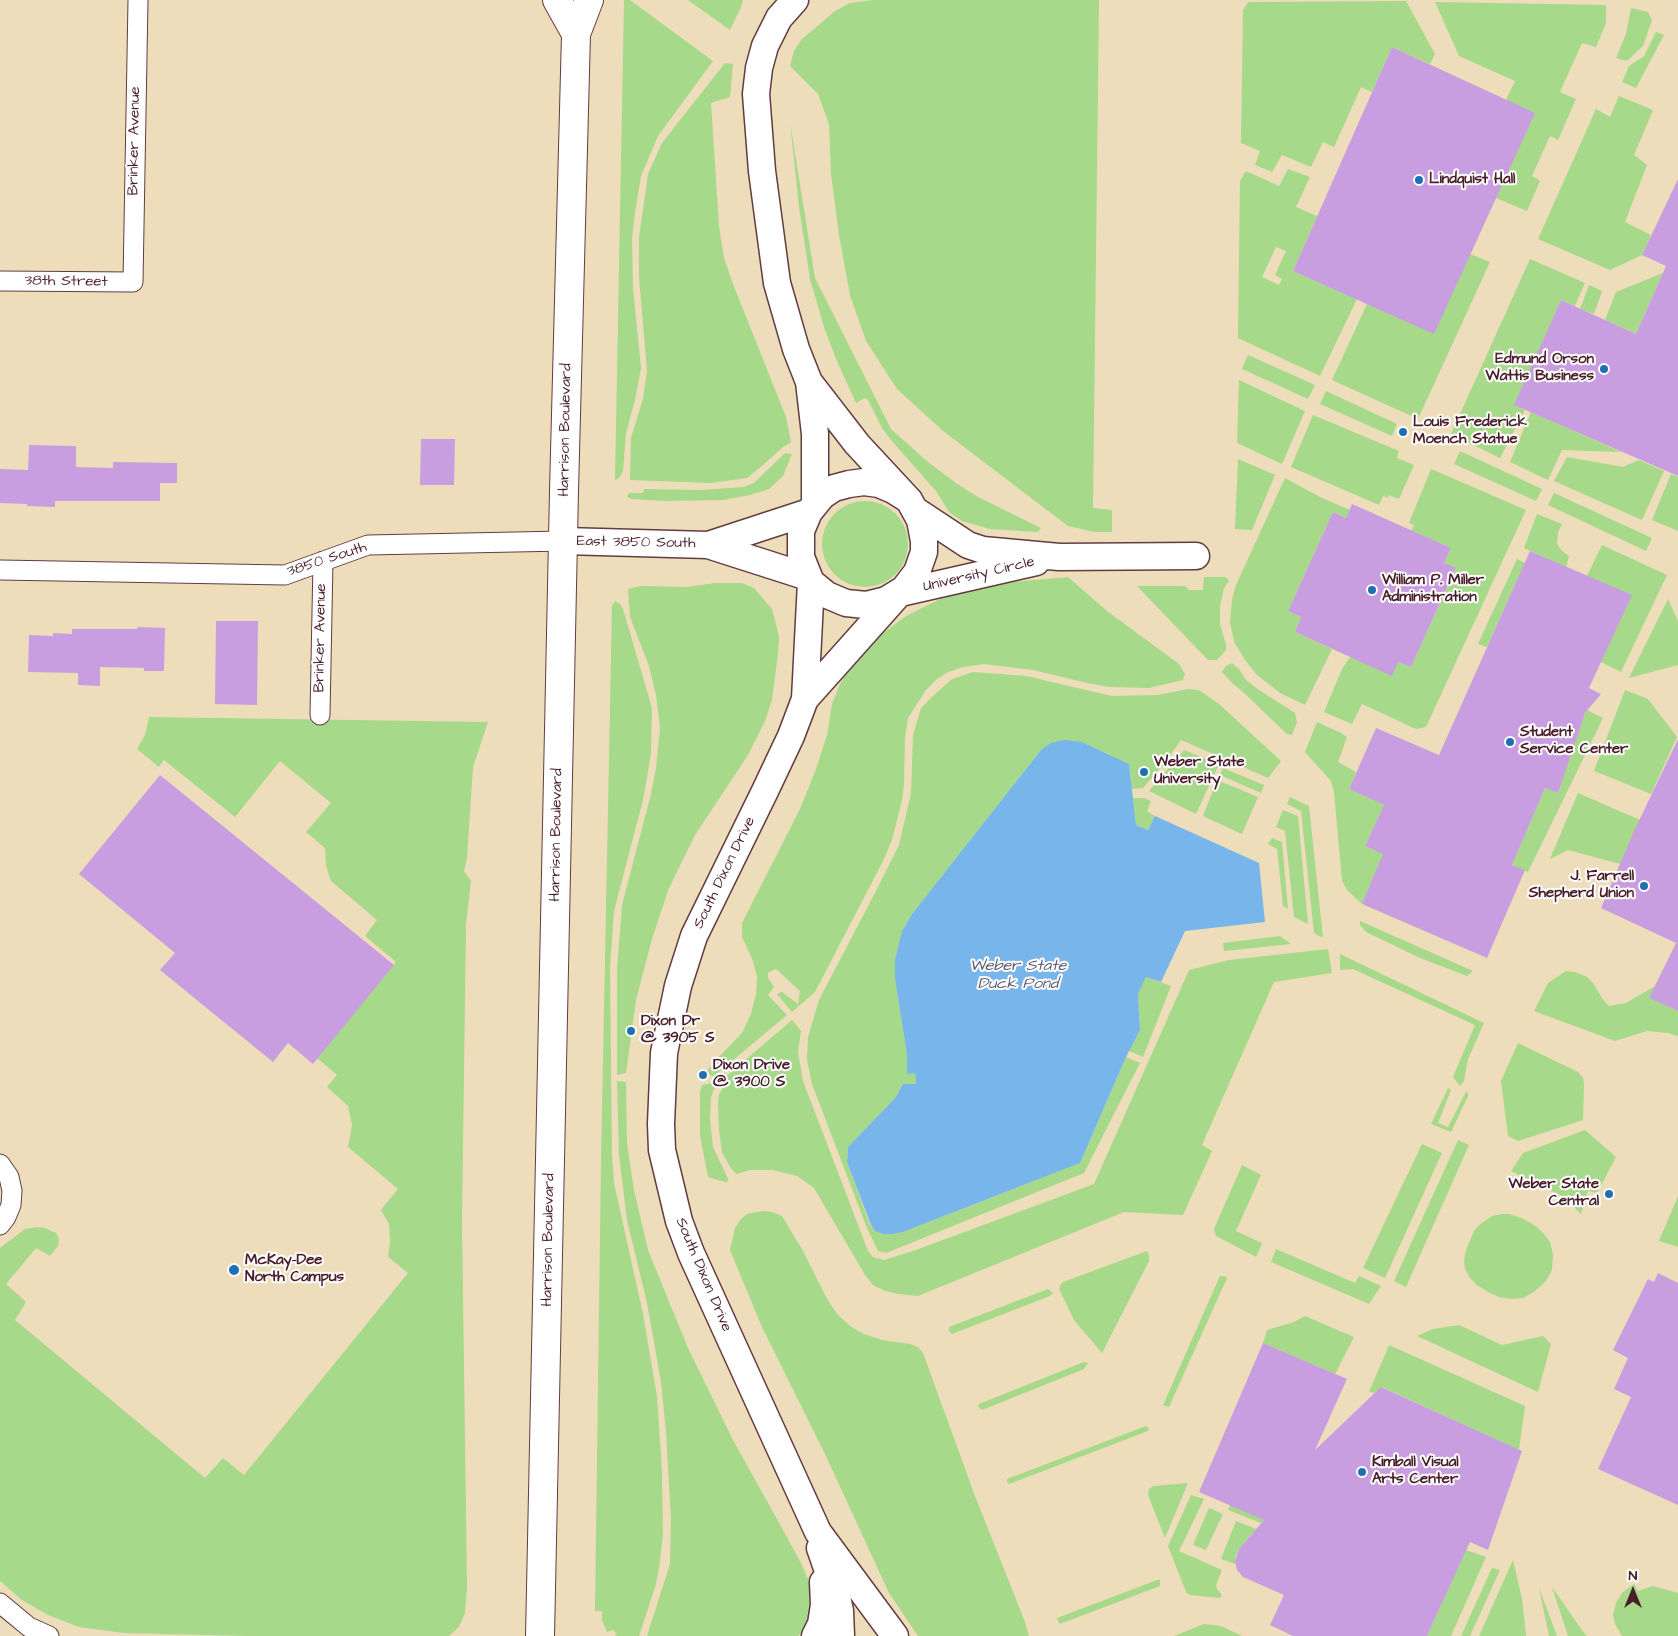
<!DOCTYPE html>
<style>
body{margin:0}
#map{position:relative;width:1678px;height:1636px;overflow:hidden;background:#eeddba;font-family:"Architects Daughter",sans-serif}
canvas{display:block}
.north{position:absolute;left:1608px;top:1566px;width:50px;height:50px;-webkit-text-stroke:4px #fff;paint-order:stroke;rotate:0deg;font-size:14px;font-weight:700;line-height:20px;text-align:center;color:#4a1f2b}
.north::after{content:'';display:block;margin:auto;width:18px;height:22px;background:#4a1f2b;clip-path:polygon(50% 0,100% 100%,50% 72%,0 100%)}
</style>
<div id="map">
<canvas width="1678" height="1636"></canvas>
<div class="north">N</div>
</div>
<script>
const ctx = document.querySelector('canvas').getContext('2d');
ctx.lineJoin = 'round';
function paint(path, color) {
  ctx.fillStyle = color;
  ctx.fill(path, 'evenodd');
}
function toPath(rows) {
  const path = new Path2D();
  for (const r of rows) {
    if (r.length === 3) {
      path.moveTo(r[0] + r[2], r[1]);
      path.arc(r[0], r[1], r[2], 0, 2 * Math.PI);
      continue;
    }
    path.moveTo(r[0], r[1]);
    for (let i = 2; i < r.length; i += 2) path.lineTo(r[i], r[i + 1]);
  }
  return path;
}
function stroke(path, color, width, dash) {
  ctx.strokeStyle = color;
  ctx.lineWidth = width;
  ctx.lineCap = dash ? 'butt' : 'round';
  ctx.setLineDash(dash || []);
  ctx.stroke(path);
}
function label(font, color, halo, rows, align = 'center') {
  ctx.font = font + ' "Architects Daughter",sans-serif';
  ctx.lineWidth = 4;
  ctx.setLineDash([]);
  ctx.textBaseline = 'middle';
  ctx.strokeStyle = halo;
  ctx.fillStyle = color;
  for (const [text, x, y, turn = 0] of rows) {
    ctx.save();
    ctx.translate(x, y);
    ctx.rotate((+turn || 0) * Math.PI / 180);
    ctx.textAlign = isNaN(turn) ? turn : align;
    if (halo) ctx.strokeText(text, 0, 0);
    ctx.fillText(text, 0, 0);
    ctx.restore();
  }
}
paint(toPath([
 [624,0,630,0,713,61,658,136,641,176,635,212,632,239,633,288,641,368,635,400,626,433,623,471,619,478,615,480],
 [688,0,743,0,741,7,730,30],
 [873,0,1099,0,1093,508,1112,510,1112,532,1095,532,1068,526,943,431,897,389,866,341,850,295,839,235,831,174,829,124,818,94,790,66,794,51,801,40,835,11,850,3],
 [1406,1,1435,54,1430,64,1392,47,1372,92,1361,87,1334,147,1323,142,1311,167,1282,155,1272,172,1255,165,1260,151,1241,143,1243,10,1248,2],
 [1435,2,1606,5,1606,23,1596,47,1582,43,1560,92,1576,99,1558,140,1550,136,1532,176,1540,181,1527,211,1496,198,1506,100,1515,81,1459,56],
 [1631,8,1648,12,1652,20,1643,46,1627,61,1616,58,1626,34],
 [1656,32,1664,35,1636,88,1622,82,1629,66,1644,56],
 [725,63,733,64,730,97,711,103,719,226,724,258,733,284,786,417,791,442,782,448,763,465,747,478,711,483,630,480,631,438,643,399,647,371,639,277,639,237,648,174,662,143],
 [1619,96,1653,110,1634,155,1647,165,1625,222,1651,235,1642,255,1610,270,1538,239,1596,109,1610,117],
 [790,122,815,278,891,429,928,462,956,483,978,497,1041,528,1038,532,990,529,962,521,949,512,936,491,891,440,882,428,868,400,865,398,856,403,836,359,824,327,810,279,799,207],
 [1288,169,1310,177,1296,207,1317,216,1293,271,1357,299,1320,376,1238,338,1240,181,1246,171,1279,186],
 [1276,247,1286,251,1275,275,1282,279,1279,285,1262,277],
 [1470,254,1490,262,1418,419,1332,380,1367,304],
 [1530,259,1585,283,1575,306,1561,300,1515,405,1525,410,1500,458,1451,434],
 [1663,273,1636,334,1605,320,1616,292],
 [1589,285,1602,291,1594,314,1580,309],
 [1248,355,1315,385,1308,399,1242,369],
 [1239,380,1305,411,1282,464,1237,443],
 [1326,391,1397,424,1392,436,1320,404],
 [1531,412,1621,452,1562,450,1548,480,1510,462],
 [1313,415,1399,451,1397,458,1414,465,1399,499,1389,495,1388,498,1383,496,1379,505,1291,467],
 [1460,451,1542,489,1536,501,1454,464],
 [785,453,792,454,783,476,769,489,750,495,723,500,665,501,632,499,627,497,629,493,643,493,644,489,701,490,744,487,754,483],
 [1567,457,1623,467,1639,460,1664,471,1642,520,1554,481],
 [1238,459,1275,475,1252,530,1235,529],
 [1431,469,1526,510,1426,727,1416,729,1362,704,1352,724,1324,712,1342,669,1350,657,1398,662,1411,667,1456,569,1444,563,1451,548,1411,531,1414,525,1409,523],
 [1671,474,1678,477,1678,531,1652,520],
 [1285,478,1320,497,1350,510,1346,518,1333,512,1288,611,1301,617,1295,632,1332,649,1305,705,1280,693,1257,675,1245,660,1234,642,1230,622,1232,600,1236,585],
 [1554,493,1652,538,1646,551,1548,505],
 [865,544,43],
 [1537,514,1562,524,1558,532,1557,544,1562,551,1569,556,1566,567,1524,548],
 [1602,545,1667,575,1621,672,1601,662,1587,576],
 [1517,559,1525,563,1487,647,1478,644],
 [1068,577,1107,611,1179,664,1185,674,1183,680,1149,688,1110,687,1087,683,1033,670,984,664,963,667,946,673,936,680,926,690,908,718,905,737,904,784,902,800,892,840,883,861,815,992,792,1012,777,994,782,992,798,1004,800,991,776,969,771,971,768,973,768,978,774,987,768,995,787,1015,714,1076,705,1074,712,1064,742,1033,751,1014,756,994,757,977,753,961,742,937,742,923,800,809,816,769,827,735,832,704,840,684,855,659,879,636,906,616,942,598,990,584],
 [1204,577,1226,577,1229,581,1224,588,1220,606,1220,624,1226,645,1226,650,1217,660,1208,660,1137,586,1183,586,1187,587,1188,590,1203,590],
 [715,583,742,583,754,588,772,609,779,636,778,654,772,700,765,721,748,755,695,835,669,888,652,939,636,1000,626,1073,617,1075,617,970,622,905,651,794,656,768,660,728,656,695,649,666,630,617,628,589,641,586,687,587],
 [1668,599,1678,621,1678,665,1629,678],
 [615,601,620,604,623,609,652,708,651,753,647,777,643,800,614,911,610,966,612,1156,614,1183,643,1314,657,1396,662,1471,663,1534,660,1561,656,1584,639,1636,615,1636,617,1634,613,1630,607,1632,602,1620,602,1611,595,1611,601,1161,612,606],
 [1232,663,1239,669,1246,680,1259,690,1295,713,1297,722,1292,735,1287,734,1243,692,1232,683,1222,672,1226,666],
 [973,672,1026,676,1112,696,1158,695,1188,689,1199,690,1219,704,1281,761,1268,778,1181,740,1163,765,1143,788,1132,789,1129,764,1082,742,1041,750,912,914,902,931,895,959,895,979,907,1055,907,1073,915,1073,916,1084,903,1084,896,1097,848,1147,847,1162,870,1225,875,1231,893,1234,903,1232,1080,1163,1126,1057,1140,1063,1084,1173,886,1253,878,1251,867,1228,812,1084,807,1060,808,1037,819,1000,878,887,899,845,911,793,913,735,921,708,933,696,952,679],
 [1625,690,1648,699,1677,737,1651,794,1594,771],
 [1587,710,1603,718,1528,872,1512,865,1545,788,1558,793,1579,726],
 [149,717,488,722,473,767,467,858,464,871,471,881,466,924,462,1221,467,1587,465,1613,459,1627,449,1636,249,1636,124,1633,79,1627,48,1615,22,1600,0,1581,0,1248,25,1229,37,1227,45,1228,56,1233,59,1239,58,1246,50,1256,36,1248,6,1284,26,1302,15,1320,205,1478,223,1458,244,1475,408,1273,388,1257,390,1242,389,1224,381,1210,398,1189,348,1147,352,1125,348,1106,327,1087,337,1075,317,1058,396,962,365,936,377,920,331,881,326,866,325,848,306,832,331,803,280,761,235,817,164,760,159,767,137,749,145,735],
 [1317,722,1341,733,1347,737,1338,762,1356,772,1349,789,1384,805,1365,846,1384,854,1362,904,1347,890,1342,881,1334,792,1331,781,1305,752],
 [1184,750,1219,764,1196,814,1149,791],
 [1223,768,1264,785,1261,793,1220,775],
 [1217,780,1258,797,1242,834,1203,816],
 [1578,793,1640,820,1620,864,1568,850,1550,859],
 [1290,797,1309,806,1323,938,1314,933,1301,811,1287,804],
 [1133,798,1144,798,1151,801,1147,811,1155,816,1148,830,1136,825],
 [1283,810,1298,816,1308,924,1294,917,1285,831,1276,827],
 [1272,838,1282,842,1288,909,1283,906,1277,849,1268,844],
 [1360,921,1473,971,1467,976,1420,958,1366,932,1360,925],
 [1280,936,1291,944,1224,951,1223,943],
 [1328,949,1332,973,1274,982,1202,1145,1212,1151,1183,1215,1124,1212,918,1296,899,1294,885,1291,873,1285,865,1275,814,1188,797,1176,772,1170,750,1170,736,1174,730,1167,722,1152,719,1130,718,1103,719,1094,724,1086,723,1079,792,1020,801,1031,798,1052,803,1081,868,1251,873,1257,884,1260,916,1250,1094,1184,1189,970,1229,960],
 [1340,954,1484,1023,1468,1059,1464,1081,1460,1086,1453,1077,1475,1025,1353,969,1340,970],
 [1566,971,1575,972,1587,977,1593,983,1604,1001,1609,1006,1626,1003,1655,986,1650,998,1678,1011,1678,1036,1668,1033,1647,1031,1615,1041,1534,1011,1548,983],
 [1146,977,1171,986,1143,1057,1129,1051,1140,1030,1138,994],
 [1518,1043,1578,1072,1583,1078,1584,1084,1583,1120,1518,1141,1508,1136,1501,1081],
 [617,1081,626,1082,627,1143,634,1190,648,1250,688,1348,733,1440,777,1519,801,1563,811,1586,813,1597,809,1622,798,1636,647,1636,670,1564,671,1520,666,1432,661,1382,647,1303,627,1220,619,1155],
 [717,1082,711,1097,710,1119,713,1147,729,1181,725,1182,708,1177,700,1136,700,1091,702,1085],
 [1448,1088,1451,1090,1438,1123,1448,1127,1467,1090,1468,1096,1451,1132,1431,1124],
 [1585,1130,1616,1157,1597,1193,1588,1191,1581,1214,1564,1197,1511,1171,1523,1153],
 [1458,1140,1469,1145,1406,1287,1394,1281],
 [1422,1144,1442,1153,1385,1278,1363,1268],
 [1242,1165,1261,1175,1236,1231,1262,1243,1256,1257,1216,1236,1214,1229],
 [1678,1196,1678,1247,1659,1241],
 [762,1211,772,1212,782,1216,803,1251,826,1297,837,1314,850,1326,864,1334,882,1340,910,1344,918,1347,923,1353,975,1496,1025,1622,1029,1636,918,1636,889,1593,825,1454,761,1325,730,1250,735,1228,741,1219,747,1214],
 [1502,1214,1509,1214,1524,1219,1537,1227,1545,1235,1550,1242,1553,1254,1552,1270,1546,1281,1535,1291,1523,1298,1511,1299,1499,1297,1488,1292,1477,1285,1470,1278,1465,1269,1464,1260,1466,1250,1474,1231,1479,1225,1492,1216],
 [1276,1249,1355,1283,1359,1276,1381,1286,1369,1304,1271,1262],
 [1147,1251,1149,1255,1149,1261,1102,1353,1074,1320,1059,1289,1061,1284,1063,1282],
 [1220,1276,1224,1276,1227,1278,1169,1407,1163,1405],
 [1048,1289,1053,1293,1050,1296,952,1334,949,1331,949,1327],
 [1305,1316,1354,1337,1335,1374,1263,1343,1267,1330,1294,1322],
 [1459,1325,1502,1345,1543,1336,1551,1344,1538,1392,1417,1336,1433,1329],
 [1389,1345,1525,1406,1519,1450,1382,1387,1375,1393,1369,1392],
 [1084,1362,1088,1363,1084,1369,982,1410,978,1407,979,1404],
 [1146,1426,1149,1428,1148,1431,1009,1484,1007,1482,1007,1479],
 [1188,1483,1165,1538,1148,1495,1149,1489,1153,1486],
 [1236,1491,1274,1508,1261,1523,1228,1510],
 [1191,1495,1204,1499,1179,1551,1222,1570,1216,1585,1217,1589,1222,1595,1220,1598,1190,1595,1186,1592,1168,1546],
 [1209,1508,1223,1514,1206,1550,1193,1545],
 [1236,1521,1256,1529,1239,1549,1236,1555,1235,1564,1221,1559],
 [1466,1550,1486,1557,1451,1636,1427,1636],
 [1513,1560,1522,1599,1526,1636,1479,1636],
 [1492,1568,1500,1570,1470,1636,1461,1636],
 [1157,1580,1160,1580,1160,1586,1060,1624,1058,1621,1057,1618],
 [1634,1584,1638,1591,1653,1586,1678,1593,1678,1636,1622,1636,1615,1624,1613,1615,1616,1603,1622,1593],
 [1552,1587,1584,1633,1587,1636,1568,1636],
 [1539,1588,1557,1636,1549,1636],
 [1204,1624,1221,1626,1242,1636,1174,1636]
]), '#a6d989');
paint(toPath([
 [1064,740,1082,742,1129,764,1136,825,1148,830,1155,816,1259,863,1265,922,1185,931,1161,982,1146,977,1138,994,1140,1030,1126,1057,1080,1163,903,1232,893,1234,884,1234,875,1231,871,1225,847,1162,848,1147,896,1097,903,1084,916,1084,915,1073,907,1074,907,1055,895,979,895,959,902,931,912,914,1041,750,1051,743]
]), '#78b5ea');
paint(toPath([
 [1392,47,1535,113,1434,334,1293,271],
 [1678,179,1678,476,1514,405,1561,300,1636,334,1666,266,1642,255],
 [421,439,455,439,454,485,420,485],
 [29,445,76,446,76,467,113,468,113,462,177,463,177,483,160,483,160,501,55,501,55,507,27,506,27,504,0,503,0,469,28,470],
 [1352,504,1451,548,1444,563,1456,568,1411,667,1398,662,1392,676,1295,632,1301,617,1288,611,1333,512,1346,518],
 [1530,551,1632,595,1589,688,1601,694,1585,713,1558,793,1545,788,1512,865,1525,870,1487,958,1362,904,1383,854,1365,846,1384,805,1349,789,1376,728,1439,755],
 [216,621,258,621,257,705,215,704],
 [138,627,165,628,164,671,144,671,144,668,100,667,100,686,78,685,78,673,28,672,29,635,53,636,53,633,72,634,72,629,137,629],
 [1678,739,1678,1011,1649,998,1676,943,1601,908,1635,829],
 [160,775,394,965,313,1064,288,1043,273,1062,160,970,175,953,79,874],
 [1658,1273,1678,1283,1678,1505,1598,1469,1631,1397,1614,1389,1628,1358,1613,1350,1648,1279,1654,1282],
 [1263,1343,1347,1379,1315,1450,1381,1387,1522,1451,1488,1550,1470,1542,1427,1636,1293,1636,1270,1625,1284,1595,1243,1577,1237,1570,1235,1561,1239,1549,1264,1520,1199,1492]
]), '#c89ee0');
const street = toPath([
 [0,281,133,282,138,0],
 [0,570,285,575,368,545,564,541],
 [320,715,323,561],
 [0,1164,9,1177,12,1191,11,1205,6,1217,0,1225],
 [0,1603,29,1627,49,1636]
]);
const secondary = toPath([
 [795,0,779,18,765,46,759,68,756,94,762,171,777,283,796,349,809,382,815,434,815,503],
 [809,382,857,444,909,500,920,520,924,541,924,552,917,572,904,589,886,600,866,605,846,603,827,595,811,582,801,557,801,531,809,512,822,496,834,488,849,484,864,482,879,484,893,490,909,500],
 [915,510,968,545,983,550,1059,557,1196,556],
 [564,541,708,545,808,577],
 [708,545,809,512],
 [811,582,805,699,791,736,765,791,694,936,678,986,664,1053,661,1124,662,1150,679,1221,691,1253,818,1532,895,1636],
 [900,593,1036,562],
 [805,699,896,597],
 [820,1548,837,1597,840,1611,841,1636],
 [815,1636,821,1624,824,1605,823,1582]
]);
const primary = toPath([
 [557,0,576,34],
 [540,1636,564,491,576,34,589,0]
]);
stroke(street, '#633c40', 21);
stroke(secondary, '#633c40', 29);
stroke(primary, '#633c40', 30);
stroke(street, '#fff', 19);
stroke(secondary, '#fff', 26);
stroke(primary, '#fff', 28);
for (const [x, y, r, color] of [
 [1419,180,5,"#1f6fb2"],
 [1604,369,5,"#1f6fb2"],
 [1403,432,5,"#1f6fb2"],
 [1372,590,5,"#1f6fb2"],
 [1510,742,5,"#1f6fb2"],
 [1144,772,5,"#1f6fb2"],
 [1644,886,5,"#1f6fb2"],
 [631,1031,5,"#1f6fb2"],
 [703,1075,5,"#1f6fb2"],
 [1609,1194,5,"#1f6fb2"],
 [234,1270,6,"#1f6fb2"],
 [1362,1472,5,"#1f6fb2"]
]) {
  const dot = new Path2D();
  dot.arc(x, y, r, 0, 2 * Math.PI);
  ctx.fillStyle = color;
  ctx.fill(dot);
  stroke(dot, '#fff', 2);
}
label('15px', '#4a1f2b', '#fff', [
 ["Brinker Avenue",135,141,-89],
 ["38th Street",66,282,1],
 ["Harrison Boulevard",566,430,-89],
 ["East 3850 South",636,543,1],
 ["3850 South",327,560,-18],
 ["University Circle",979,575,-13],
 ["Brinker Avenue",321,638,-89],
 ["Harrison Boulevard",557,835,-89],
 ["South Dixon Drive",725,873,-64],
 ["Harrison Boulevard",549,1240,-89],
 ["South Dixon Drive",703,1275,67]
]);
label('bold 15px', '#4a1f2b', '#fff', [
 ["Lindquist Hall",1429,180],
 ["Edmund Orson",1594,360,"right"],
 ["Wattis Business",1594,377,"right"],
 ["Louis Frederick",1413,423],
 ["Moench Statue",1413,440],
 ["William P. Miller",1382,581],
 ["Administration",1382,598],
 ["Student",1520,733],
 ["Service Center",1520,750],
 ["Weber State",1154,763],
 ["University",1154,780],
 ["J. Farrell",1634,877,"right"],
 ["Shepherd Union",1634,894,"right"],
 ["Dixon Dr",641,1022],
 ["@ 3905 S",641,1039],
 ["Dixon Drive",713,1066],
 ["@ 3900 S",713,1083],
 ["Weber State",1599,1185,"right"],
 ["Central",1599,1202,"right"],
 ["McKay-Dee",245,1261],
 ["North Campus",245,1278],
 ["Kimball Visual",1372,1463],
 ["Arts Center",1372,1480]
], 'left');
label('italic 16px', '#5c5b77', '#fff', [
 ["Weber State",1018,967],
 ["Duck Pond",1018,985]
]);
</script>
